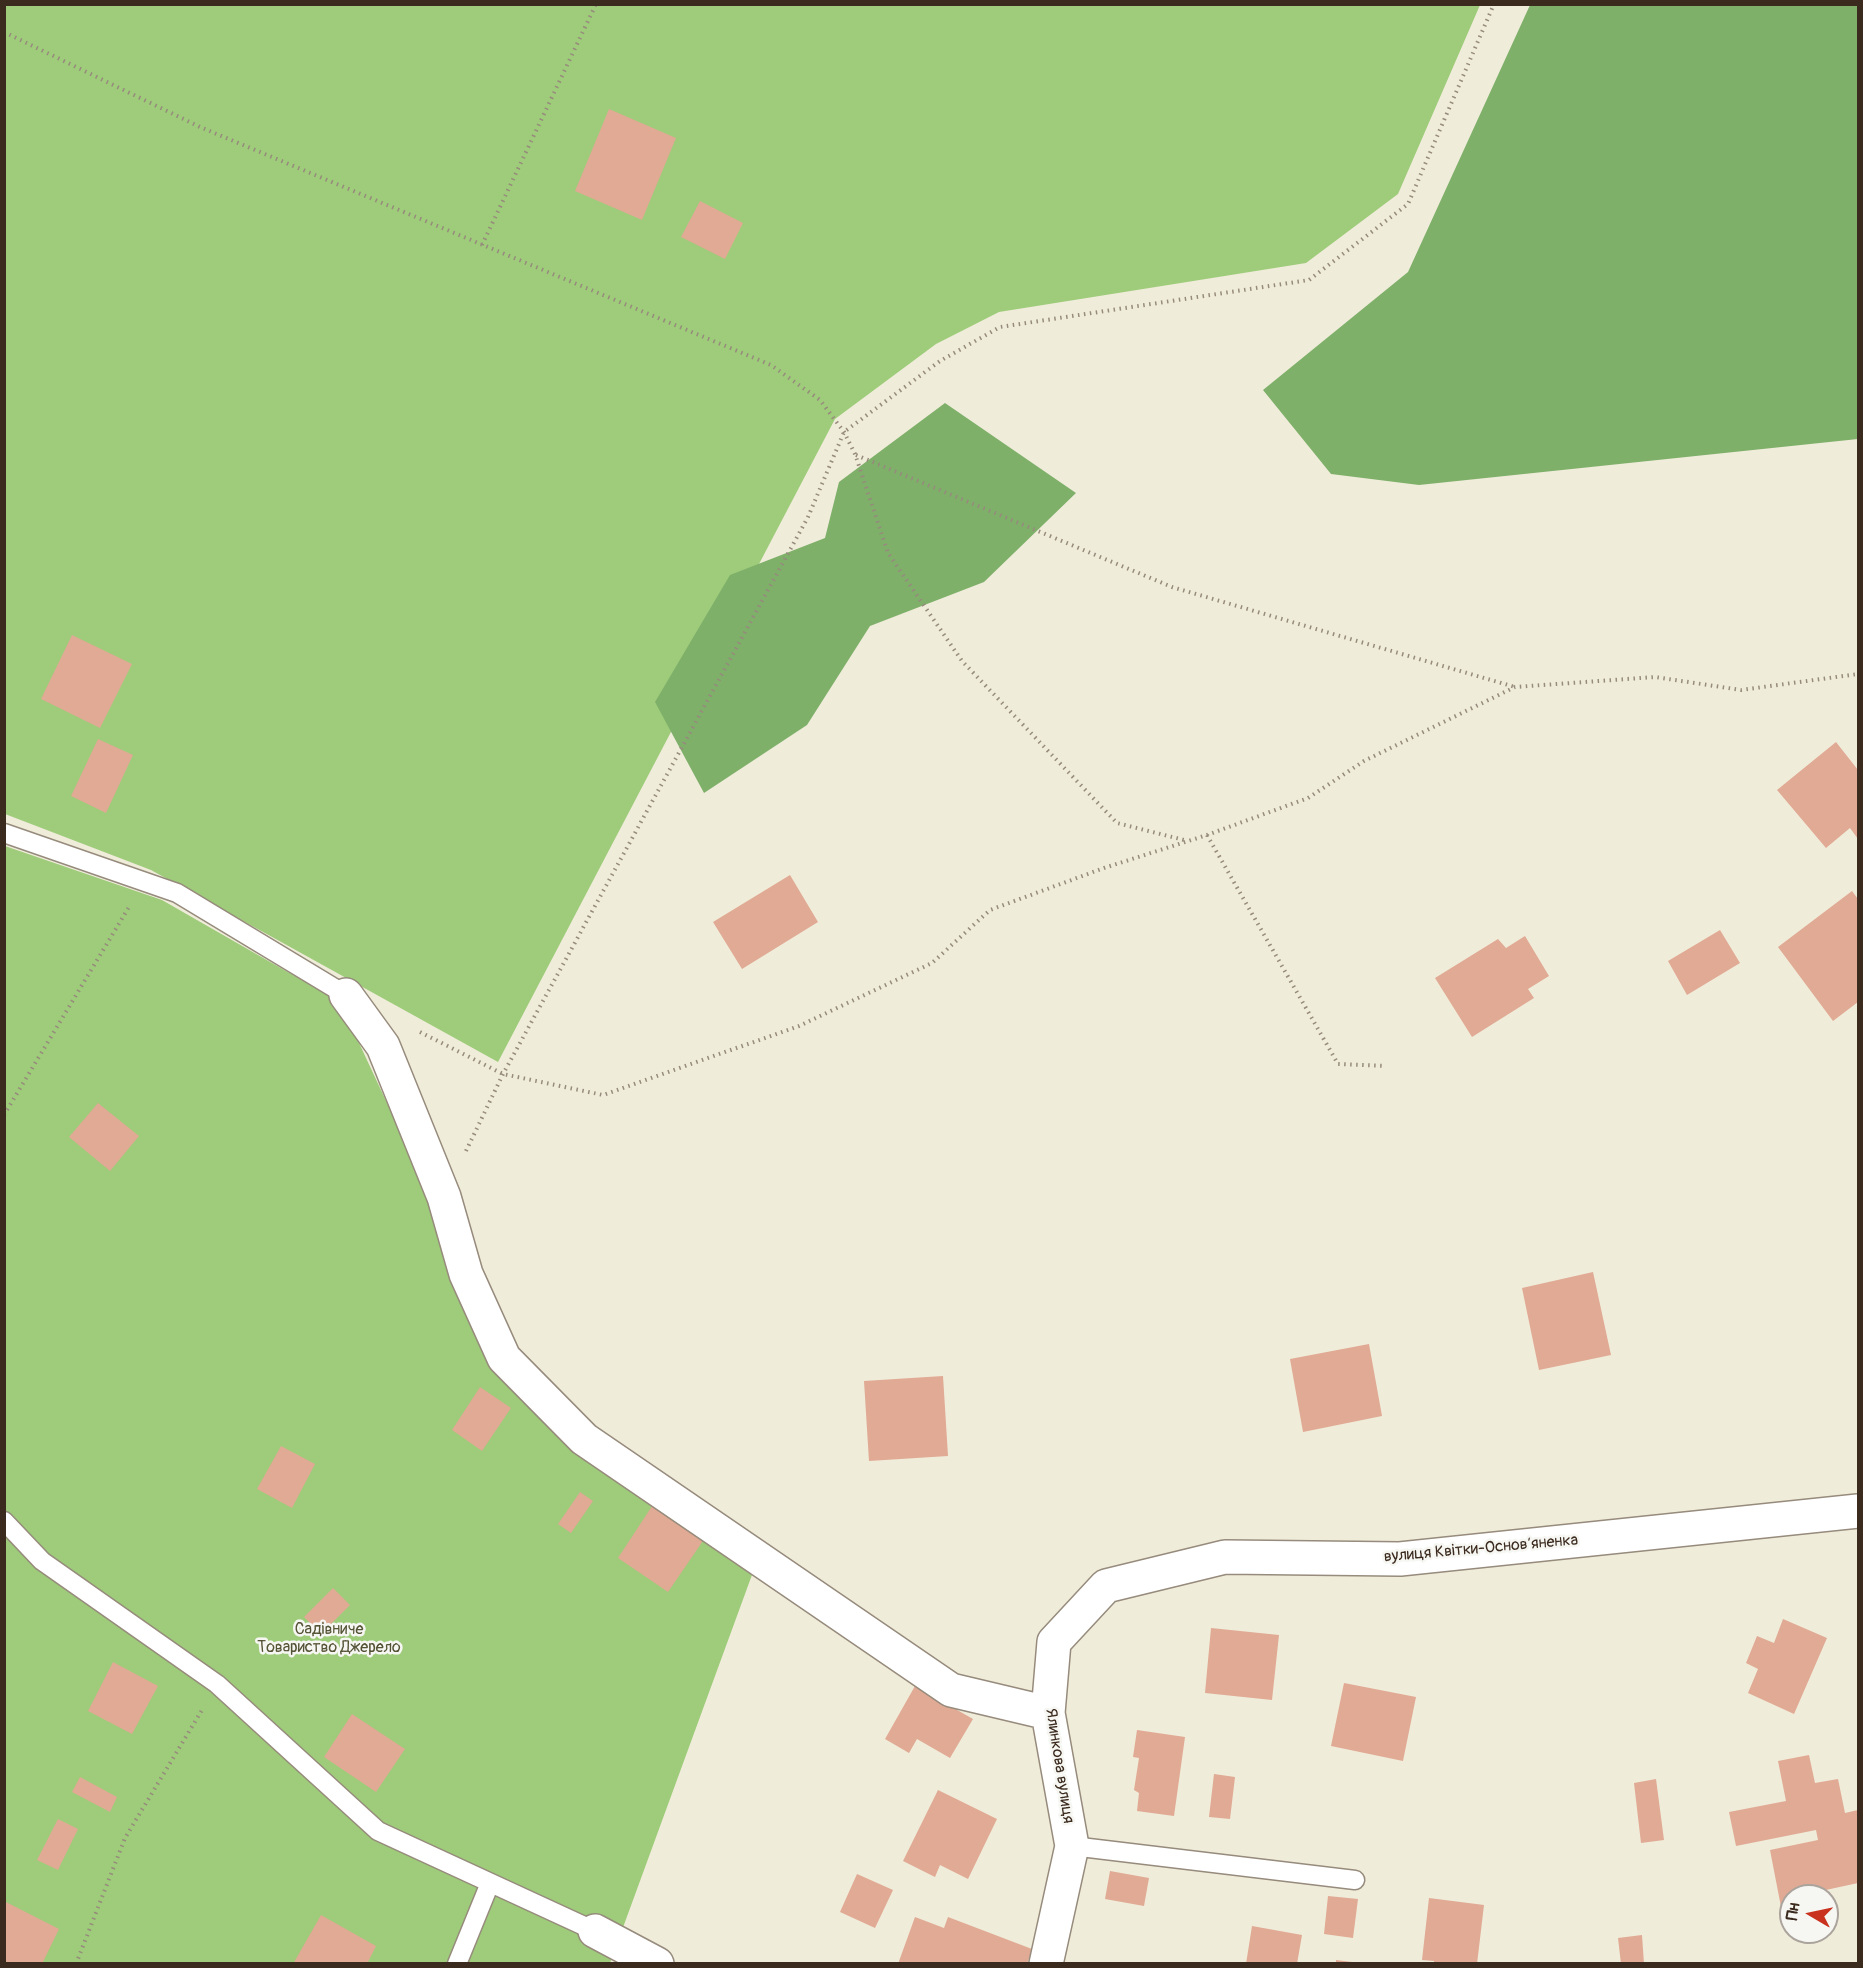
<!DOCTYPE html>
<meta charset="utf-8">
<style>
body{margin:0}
#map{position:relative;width:1863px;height:1968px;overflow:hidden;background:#f0ecda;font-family:Pangolin,sans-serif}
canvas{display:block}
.frame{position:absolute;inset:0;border:6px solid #3b2a1e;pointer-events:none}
.north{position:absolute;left:1779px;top:1884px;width:60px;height:60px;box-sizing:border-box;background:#f6f6f2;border:2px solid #aba49d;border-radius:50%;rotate:279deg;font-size:16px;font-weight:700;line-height:24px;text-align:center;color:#3b2a1e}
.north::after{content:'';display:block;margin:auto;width:21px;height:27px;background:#c8321e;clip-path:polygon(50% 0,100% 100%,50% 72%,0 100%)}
</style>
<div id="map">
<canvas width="1863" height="1968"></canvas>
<div class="frame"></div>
<div class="north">Пн</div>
</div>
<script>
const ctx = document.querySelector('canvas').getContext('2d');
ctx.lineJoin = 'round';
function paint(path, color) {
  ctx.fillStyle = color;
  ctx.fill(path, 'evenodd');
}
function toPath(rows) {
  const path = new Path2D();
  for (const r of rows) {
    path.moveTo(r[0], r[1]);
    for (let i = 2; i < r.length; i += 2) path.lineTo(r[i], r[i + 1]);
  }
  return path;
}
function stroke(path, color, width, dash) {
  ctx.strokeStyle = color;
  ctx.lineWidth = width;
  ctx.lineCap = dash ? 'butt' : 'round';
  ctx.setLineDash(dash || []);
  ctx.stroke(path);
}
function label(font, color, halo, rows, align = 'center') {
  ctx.font = font + ' Pangolin,sans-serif';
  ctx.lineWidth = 5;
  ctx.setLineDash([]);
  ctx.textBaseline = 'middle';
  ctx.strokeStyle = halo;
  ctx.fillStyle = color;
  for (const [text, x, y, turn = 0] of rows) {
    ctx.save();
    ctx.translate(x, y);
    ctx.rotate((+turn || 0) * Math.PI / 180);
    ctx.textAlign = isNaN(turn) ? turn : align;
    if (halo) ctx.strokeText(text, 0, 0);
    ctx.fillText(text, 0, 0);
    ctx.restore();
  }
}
paint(toPath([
 [4,5,1480,5,1398,194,1306,263,999,312,936,344,835,419,498,1062,151,870,5,814],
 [5,846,162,900,340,1002,433,1202,495,1360,760,1553,610,1963,5,1964]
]), '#9ecc7a');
paint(toPath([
 [1530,5,1858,5,1858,439,1419,485,1331,474,1263,390,1408,272],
 [945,403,1076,493,984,582,870,626,807,725,704,793,655,702,730,575,825,538,839,482]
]), '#7eb06a');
paint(toPath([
 [609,109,676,138,642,220,575,191],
 [700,201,743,223,725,259,681,237],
 [72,635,132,664,100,728,41,699],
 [98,739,133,755,106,813,71,796],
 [1836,742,1858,770,1858,839,1850,828,1826,848,1777,790],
 [790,875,818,922,742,969,713,922],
 [1852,891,1858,899,1858,1002,1833,1021,1778,947],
 [1720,930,1740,963,1687,995,1668,961],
 [1525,936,1549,976,1528,989,1534,998,1472,1037,1435,978,1498,939,1506,948],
 [98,1103,139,1136,110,1171,69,1137],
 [1593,1272,1611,1355,1539,1370,1522,1288],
 [1369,1344,1382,1416,1303,1432,1290,1359],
 [943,1376,948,1456,869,1461,864,1381],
 [480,1387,511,1408,482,1451,452,1430],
 [281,1446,315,1464,292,1508,257,1489],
 [580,1492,593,1501,571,1533,558,1524],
 [656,1500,707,1535,668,1592,618,1558],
 [333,1588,350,1605,321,1634,304,1617],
 [1783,1619,1827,1638,1794,1714,1748,1693,1758,1669,1746,1663,1757,1636,1774,1643],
 [1211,1628,1279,1635,1272,1700,1205,1693],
 [113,1662,158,1686,132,1734,88,1711],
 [1344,1683,1416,1697,1403,1761,1331,1746],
 [915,1686,973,1719,950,1758,917,1739,909,1753,885,1739],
 [352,1714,405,1749,376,1792,324,1757],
 [1137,1730,1185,1737,1174,1816,1137,1811,1139,1793,1134,1790,1139,1758,1133,1757],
 [1809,1755,1815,1783,1838,1779,1845,1813,1858,1810,1858,1883,1812,1893,1813,1896,1791,1896,1791,1910,1782,1912,1770,1850,1818,1840,1816,1830,1736,1846,1729,1812,1786,1801,1778,1761],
 [1214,1774,1235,1777,1230,1819,1209,1817],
 [80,1777,117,1797,110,1812,72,1792],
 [1656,1779,1664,1840,1641,1843,1634,1783],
 [938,1790,997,1819,968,1879,940,1865,935,1877,903,1861],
 [58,1819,78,1829,58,1870,37,1860],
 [1110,1871,1149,1878,1144,1906,1105,1899],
 [857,1874,893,1890,875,1928,840,1912],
 [1328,1896,1358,1899,1353,1938,1324,1934],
 [1429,1898,1484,1905,1477,1964,1434,1964,1434,1961,1422,1960],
 [4,1901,59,1929,42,1964,4,1964],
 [321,1915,376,1946,367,1964,293,1964],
 [915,1917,944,1928,948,1917,1032,1949,1027,1964,898,1964],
 [1252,1926,1302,1935,1297,1964,1246,1964],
 [1642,1935,1644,1964,1621,1964,1618,1938],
 [1336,1960,1352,1962,1352,1964,1336,1964]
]), '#e0aa94');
const service = toPath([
 [4,833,177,893,346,995],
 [4,1521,42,1561,217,1684,378,1831,595,1931],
 [1072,1846,1355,1880],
 [457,1964,490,1883]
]);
const minor = toPath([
 [346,995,383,1046,444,1197,466,1274,504,1358,584,1439,951,1690,1048,1713],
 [595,1931,657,1964],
 [1046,1964,1072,1846,1048,1713,1054,1642,1106,1586,1225,1557,1400,1559,1858,1511]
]);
stroke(service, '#968b7c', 21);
stroke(minor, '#968b7c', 36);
stroke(toPath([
 [4,32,200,127,771,365,820,400,844,432,855,454,888,553,962,661,1117,823,1188,841],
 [482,245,596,4],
 [856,455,1172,587,1515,687],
 [1207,835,1338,1064,1386,1066],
 [420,1032,503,1074,603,1095,799,1026,932,963,990,910,1104,868,1207,835,1308,798,1364,761,1515,687,1655,677,1741,690,1858,674],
 [4,1115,129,907],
 [466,1151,503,1074,808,517,844,432,940,361,1000,327,1309,280,1408,204,1494,4],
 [76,1964,125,1838,202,1710]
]), '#968b7c', 4, [1.5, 4.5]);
stroke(service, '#fff', 18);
stroke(minor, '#fff', 33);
label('16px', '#3b2a1e', '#f6f6f2', [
 ["вулиця Квітки-Основʼяненка",1481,1549,-5],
 ["Ялинкова вулиця",1059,1766,81]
]);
label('16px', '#545235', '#f6f6f2', [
 ["Садівниче",329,1630],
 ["Товариство Джерело",329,1648]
]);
</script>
